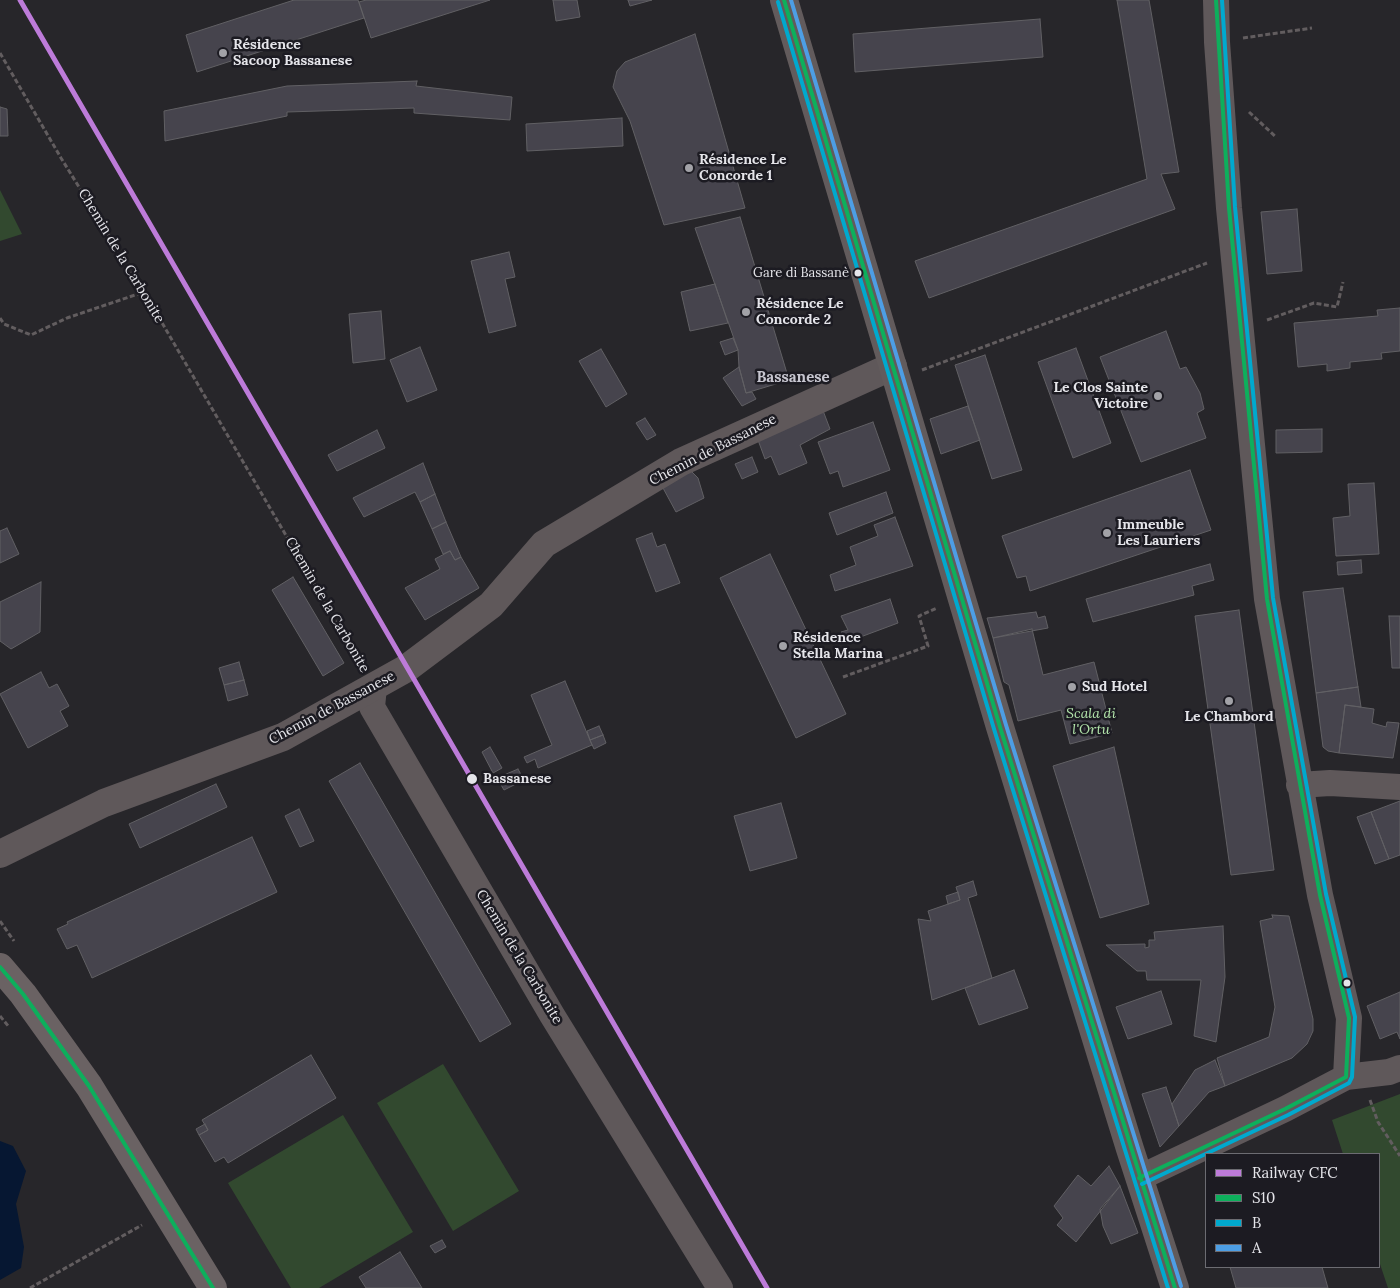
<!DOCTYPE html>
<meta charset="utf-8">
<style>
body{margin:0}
#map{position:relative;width:1400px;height:1288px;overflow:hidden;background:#27262a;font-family:Lora,serif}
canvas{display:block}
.legend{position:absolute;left:1205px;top:1153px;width:175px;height:115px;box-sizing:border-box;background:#1c1b22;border:1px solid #6c6c72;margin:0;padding:6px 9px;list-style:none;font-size:15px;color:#e5e5ea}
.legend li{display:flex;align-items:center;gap:10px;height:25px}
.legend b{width:25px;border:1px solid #6c6c72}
</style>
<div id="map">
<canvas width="1400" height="1288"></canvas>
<ul class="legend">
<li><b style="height:6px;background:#bd7bd9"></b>Railway CFC</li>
<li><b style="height:6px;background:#0daf5c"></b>S10</li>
<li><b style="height:6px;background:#00a9ce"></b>B</li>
<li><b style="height:6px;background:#4d9ee5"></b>A</li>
</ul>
</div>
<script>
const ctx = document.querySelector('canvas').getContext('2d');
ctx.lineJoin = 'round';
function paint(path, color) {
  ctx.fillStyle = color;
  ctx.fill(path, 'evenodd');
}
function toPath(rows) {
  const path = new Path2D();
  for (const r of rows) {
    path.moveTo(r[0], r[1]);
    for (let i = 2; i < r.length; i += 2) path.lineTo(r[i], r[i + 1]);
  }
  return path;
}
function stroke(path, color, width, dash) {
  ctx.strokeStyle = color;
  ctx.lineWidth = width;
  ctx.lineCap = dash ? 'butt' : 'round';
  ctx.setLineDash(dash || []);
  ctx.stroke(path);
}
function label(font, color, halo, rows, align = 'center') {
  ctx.font = font + ' Lora,serif';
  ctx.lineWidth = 5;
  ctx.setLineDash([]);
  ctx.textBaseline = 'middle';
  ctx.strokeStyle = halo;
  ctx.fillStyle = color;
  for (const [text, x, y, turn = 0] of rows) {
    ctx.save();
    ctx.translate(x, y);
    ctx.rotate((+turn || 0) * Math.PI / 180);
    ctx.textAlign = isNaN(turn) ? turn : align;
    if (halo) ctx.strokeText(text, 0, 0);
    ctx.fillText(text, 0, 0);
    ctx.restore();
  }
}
paint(toPath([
 [0,190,22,234,0,241],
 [443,1064,519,1191,453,1231,377,1103],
 [1400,1094,1400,1288,1388,1288,1379,1261,1379,1154,1343,1154,1332,1120],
 [343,1115,413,1232,319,1288,291,1288,228,1183]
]), '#32492f');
paint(toPath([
 [0,1141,13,1146,26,1171,16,1204,24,1247,21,1268,0,1280]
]), '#061732');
const building = toPath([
 [294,0,358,0,364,18,197,72,186,35,294,0],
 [366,0,490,0,371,38,359,2,366,0],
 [553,0,577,0,580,17,556,21,553,0],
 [628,0,652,0,630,6,628,0],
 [1117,0,1149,0,1179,172,1161,174,1175,209,929,298,915,261,1147,179,1117,0],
 [1040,19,1043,57,855,72,853,34,1040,19],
 [695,34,745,208,664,225,630,121,613,87,617,71,625,62,695,34],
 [417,81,416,86,512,97,510,120,414,113,414,108,287,112,287,116,165,141,164,111,287,86,417,81],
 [0,107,7,109,8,136,0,136,0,107],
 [622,118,623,146,527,151,526,124,622,118],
 [1297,209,1302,271,1267,274,1261,212,1297,209],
 [740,217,789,380,746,393,739,367,738,350,695,228,740,217],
 [509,252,515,277,505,279,516,326,489,333,471,261,509,252],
 [715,284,728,323,690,331,681,292,715,284],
 [1400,308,1400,351,1381,353,1382,359,1350,362,1350,368,1327,371,1327,364,1298,367,1294,323,1378,316,1377,310,1400,308],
 [381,311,385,359,353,363,349,314,381,311],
 [1166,331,1180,369,1186,367,1200,393,1204,409,1197,413,1206,438,1141,462,1100,357,1166,331],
 [733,338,738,350,725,355,720,342,733,338],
 [420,347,437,390,407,402,390,360,420,347],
 [1076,348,1111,443,1073,458,1038,362,1076,348],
 [601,349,627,394,606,407,579,361,601,349],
 [985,355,1022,470,992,479,955,365,985,355],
 [739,367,746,393,752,392,756,399,742,406,723,378,739,367],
 [968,406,980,440,941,454,930,419,968,406],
 [822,408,830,429,800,445,807,463,779,475,771,456,765,459,758,440,822,408],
 [645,418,656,435,647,440,636,423,645,418],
 [873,422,890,470,843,487,838,471,830,474,818,442,873,422],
 [1322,429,1322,452,1276,453,1276,430,1322,429],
 [377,430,385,448,337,471,328,455,377,430],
 [752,457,758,472,742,479,735,464,752,457],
 [423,463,435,494,420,502,415,492,364,517,353,498,423,463],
 [1190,470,1211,530,1030,591,1026,576,1017,578,1002,536,1190,470],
 [691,471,698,478,704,498,676,512,663,488,691,471],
 [1374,483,1379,554,1336,556,1333,518,1350,516,1348,484,1374,483],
 [886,492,893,513,837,535,829,513,886,492],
 [435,494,446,522,432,529,420,502,435,494],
 [895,517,913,566,835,591,830,575,856,565,850,547,878,536,874,525,895,517],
 [446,522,461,557,455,560,450,551,443,554,432,529,446,522],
 [7,528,19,554,0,563,0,531,7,528],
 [652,533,657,547,665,544,680,583,656,592,636,539,652,533],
 [450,551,455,560,461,557,479,588,425,620,405,588,440,569,435,559,450,551],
 [770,554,846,714,796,738,720,578,770,554],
 [1361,560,1362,573,1338,575,1337,562,1361,560],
 [1210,564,1214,580,1192,586,1194,595,1093,622,1086,599,1210,564],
 [293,577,344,663,323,676,272,590,293,577],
 [41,582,40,632,11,649,0,641,0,602,41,582],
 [1343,588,1358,687,1316,693,1303,592,1343,588],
 [890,599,898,623,847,642,841,632,848,630,841,616,890,599],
 [1239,610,1274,870,1231,875,1195,616,1239,610],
 [1036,612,1038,618,1045,616,1048,628,993,638,987,618,1036,612],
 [1389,616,1400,616,1400,668,1392,668,1389,616],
 [1032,629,1043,675,1094,662,1112,733,1070,744,1061,710,1018,721,1009,685,1004,682,993,638,1032,629],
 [239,662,244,680,224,685,219,668,239,662],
 [41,672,49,688,57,684,69,706,60,711,68,726,28,748,0,694,41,672],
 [244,680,248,695,228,701,224,685,244,680],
 [565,681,592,745,538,768,535,759,527,763,524,757,552,745,531,695,565,681],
 [1358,687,1361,707,1345,705,1339,753,1328,751,1323,747,1316,693,1358,687],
 [1345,705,1374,709,1372,723,1386,727,1387,722,1399,723,1393,758,1339,753,1345,705],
 [599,726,603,735,590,740,587,731,599,726],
 [603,735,606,743,594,749,590,740,603,735],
 [490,747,502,768,493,773,482,752,490,747],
 [1114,747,1149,904,1100,918,1053,766,1114,747],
 [360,763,511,1024,480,1042,329,781,360,763],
 [518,769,524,780,504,790,497,778,518,769],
 [216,784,227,807,140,848,129,824,216,784],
 [1400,801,1400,855,1389,859,1371,812,1400,801],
 [781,803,797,858,750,871,734,816,781,803],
 [299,809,314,841,300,847,285,816,299,809],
 [1371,812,1389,859,1375,864,1357,817,1371,812],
 [252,837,277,892,92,978,77,945,67,949,57,929,68,924,67,922,252,837],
 [973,881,977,895,968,898,992,978,932,1000,918,919,931,921,928,911,960,900,956,887,973,881],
 [958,892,960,900,948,904,946,896,958,892],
 [1272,915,1289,916,1313,1019,1313,1031,1307,1044,1292,1058,1225,1086,1217,1058,1269,1037,1275,1007,1260,921,1273,918,1272,915],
 [1223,926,1225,977,1216,1042,1194,1036,1201,980,1147,980,1146,971,1137,971,1106,945,1145,944,1145,948,1149,947,1149,940,1155,940,1154,932,1223,926],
 [1014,970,1028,1008,979,1025,965,988,1014,970],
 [1161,991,1172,1024,1128,1039,1116,1007,1161,991],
 [1400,992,1400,1039,1397,1032,1380,1039,1367,1006,1400,992],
 [311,1055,336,1098,228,1163,224,1157,215,1162,199,1135,208,1130,202,1120,311,1055],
 [1215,1060,1225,1086,1209,1092,1179,1126,1172,1104,1195,1070,1215,1060],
 [1166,1087,1179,1126,1160,1147,1142,1094,1166,1087],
 [205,1124,208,1130,199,1135,196,1129,205,1124],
 [1109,1166,1120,1186,1076,1242,1057,1225,1063,1218,1054,1206,1078,1175,1091,1186,1109,1166],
 [1120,1186,1138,1233,1111,1244,1103,1226,1100,1209,1120,1186],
 [442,1240,446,1247,435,1253,430,1246,442,1240],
 [400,1252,422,1288,366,1288,359,1277,400,1252],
 [1230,1267,1322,1267,1328,1288,1236,1288,1230,1267]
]);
paint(building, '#46444d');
stroke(building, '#616064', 1);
stroke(toPath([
 [1243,38,1312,28],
 [0,53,61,158,144,292,361,664],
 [1249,112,1276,137],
 [0,318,4,324,31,335,67,318,144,292],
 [1267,320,1314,303,1337,307,1343,282],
 [922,370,1207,263],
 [843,677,928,646,919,616,937,608],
 [0,921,14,941],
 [0,1016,9,1027],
 [1370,1100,1378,1122,1400,1156],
 [30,1288,142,1225]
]), '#625d5f', 3, [5, 2.5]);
stroke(toPath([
 [1216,0,1217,42,1229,208,1267,599,1320,895,1349,1018,1346,1077],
 [374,687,372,707,552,1015,720,1288],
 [1299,785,1330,783,1400,787],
 [1139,1178,1285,1109,1346,1077,1389,1072,1400,1068]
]), '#5f585a', 26);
stroke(toPath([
 [0,854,104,803,283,737,407,668,491,605,544,544,681,462,893,366]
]), '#5f585a', 28);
stroke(toPath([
 [784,0,1000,727,1130,1149,1175,1288]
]), '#625b5c', 28);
stroke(toPath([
 [0,967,23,994,89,1086,213,1288]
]), '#6a6263', 28);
stroke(toPath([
 [784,0,1000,727,1175,1288],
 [0,967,23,994,89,1086,213,1288],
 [1139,1178,1285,1109,1346,1077,1349,1018,1320,895,1267,599,1229,208,1216,0]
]), '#0daf5c', 4);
stroke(toPath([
 [778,2,994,729,1168,1288],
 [1142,1184,1288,1115,1349,1083,1352,1077,1355,1017,1326,894,1273,598,1235,207,1222,0]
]), '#00a9ce', 4);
stroke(toPath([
 [791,0,1006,725,1181,1286]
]), '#4d9ee5', 4);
stroke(toPath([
 [20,0,767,1288]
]), '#bd7bd9', 5);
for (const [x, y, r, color] of [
 [223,53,5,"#a2a2a7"],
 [689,168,5,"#a2a2a7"],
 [858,273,4.5,"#e5e5ea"],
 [746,312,5,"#a2a2a7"],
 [1158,396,5,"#a2a2a7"],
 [1107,533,5,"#a2a2a7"],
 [783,646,5,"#a2a2a7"],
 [1072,687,5,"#a2a2a7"],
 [1229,701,5,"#a2a2a7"],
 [472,779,6,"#e5e5ea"],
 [1347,983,4.5,"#e5e5ea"]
]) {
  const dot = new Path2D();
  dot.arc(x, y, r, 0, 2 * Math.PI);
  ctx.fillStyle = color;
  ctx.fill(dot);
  stroke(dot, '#1c1b22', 2);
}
label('13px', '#e5e5ea', '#1c1b22', [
 ["Gare di Bassanè",849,273]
], 'right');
label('bold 14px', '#e5e5ea', '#1c1b22', [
 ["Résidence",233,45],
 ["Sacoop Bassanese",233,61],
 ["Résidence Le",699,160],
 ["Concorde 1",699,176],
 ["Résidence Le",756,304],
 ["Concorde 2",756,320],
 ["Le Clos Sainte",1148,388,"right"],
 ["Victoire",1148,404,"right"],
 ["Immeuble",1117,525],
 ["Les Lauriers",1117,541],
 ["Résidence",793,638],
 ["Stella Marina",793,654],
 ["Sud Hotel",1082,687],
 ["Le Chambord",1229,717,"center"]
], 'left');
label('14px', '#e5e5ea', '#1c1b22', [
 ["Chemin de la Carbonite",121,256,59],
 ["Chemin de Bassanese",713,450,-27],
 ["Chemin de la Carbonite",327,605,60],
 ["Chemin de Bassanese",332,708,-28],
 ["Chemin de la Carbonite",519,957,59]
]);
label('italic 14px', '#b3e5ab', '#1c1b22', [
 ["Scala di",1091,714],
 ["l'Ortu",1091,730]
]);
label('bold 14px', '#e5e5ea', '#1c1b22', [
 ["Bassanese",483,779]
], 'left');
label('bold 15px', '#c7c6d0', '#1c1b22', [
 ["Bassanese",793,378]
]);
</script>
